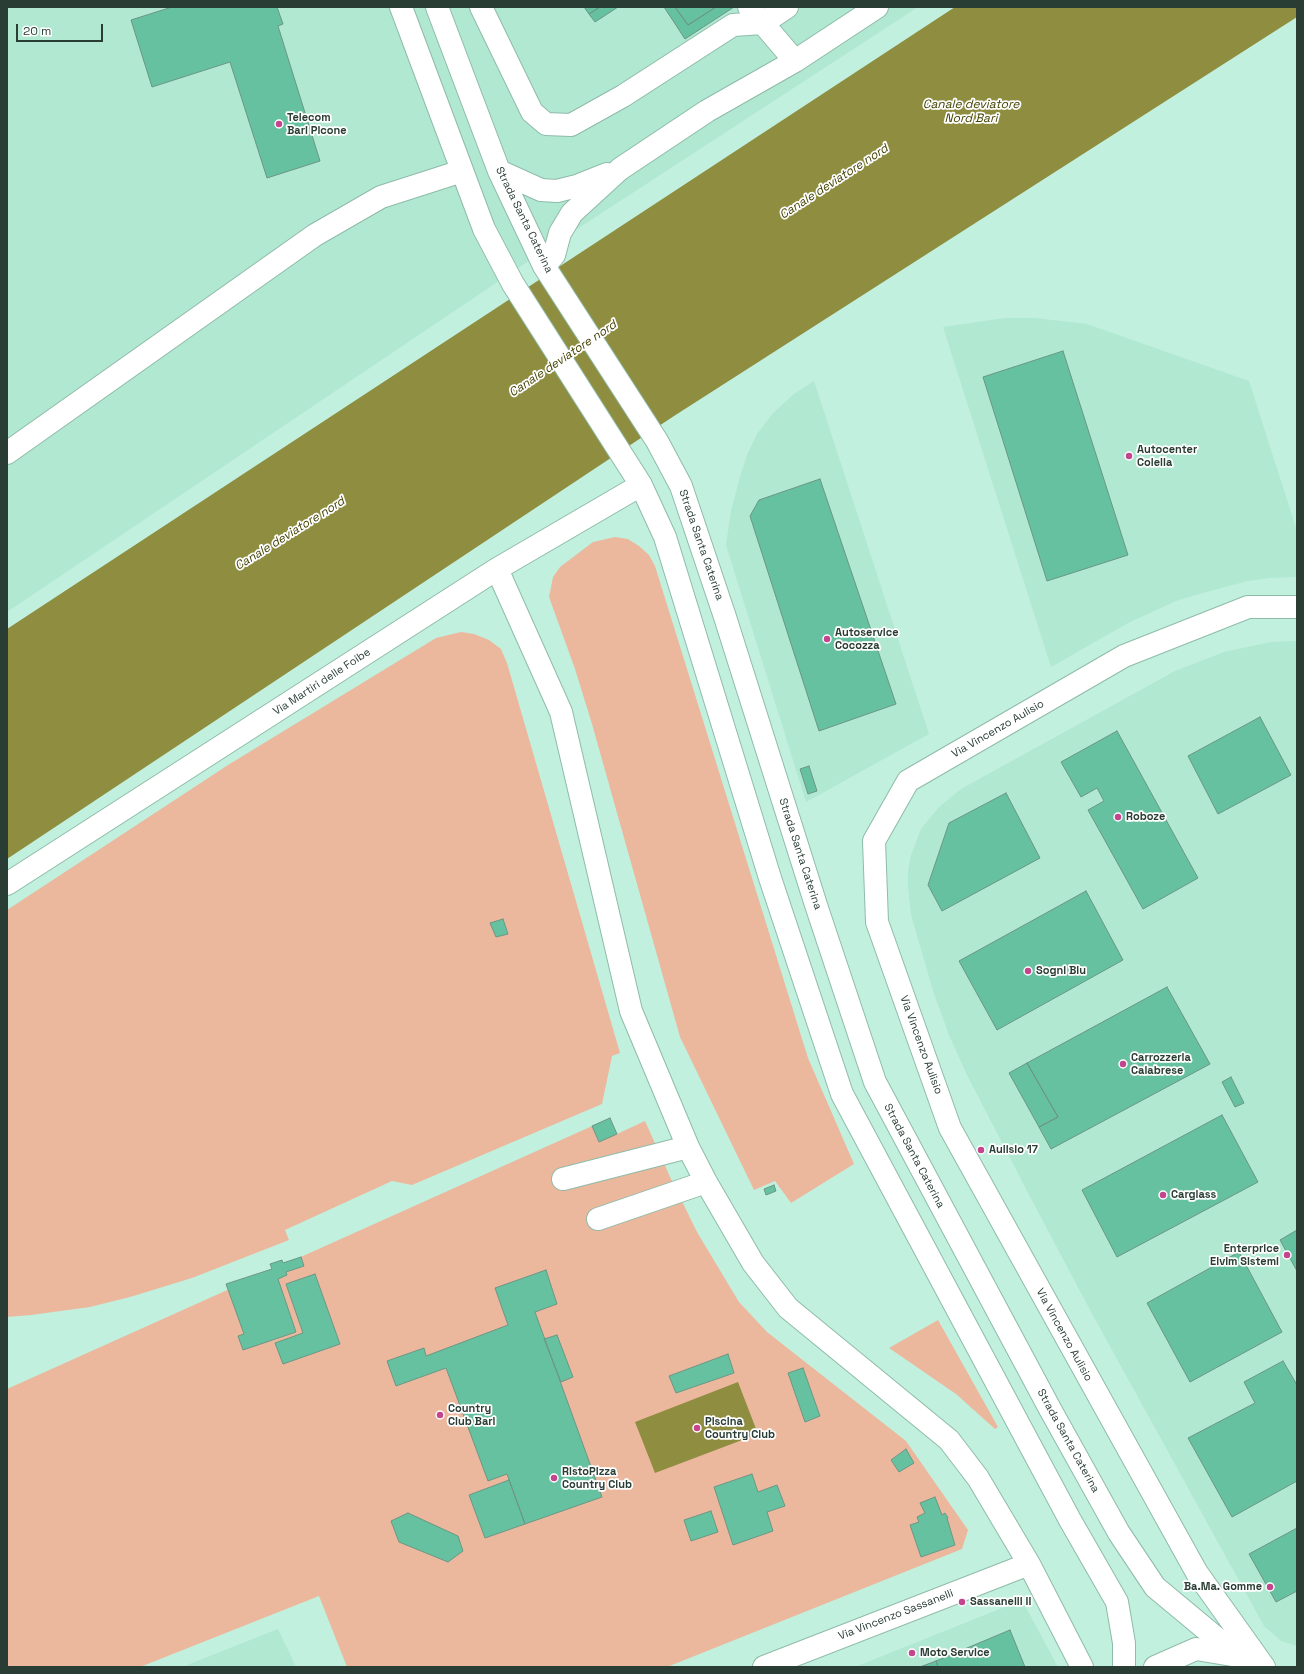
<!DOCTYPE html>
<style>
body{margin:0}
#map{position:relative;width:1304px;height:1674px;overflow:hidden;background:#c2f0de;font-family:"Space Grotesk",sans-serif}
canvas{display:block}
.frame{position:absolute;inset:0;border:8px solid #2a3d35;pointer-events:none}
.scale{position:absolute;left:16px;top:24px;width:87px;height:18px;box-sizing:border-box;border:2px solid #2a3d35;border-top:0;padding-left:5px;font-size:12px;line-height:14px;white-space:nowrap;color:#2a3d35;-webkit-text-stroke:3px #fff;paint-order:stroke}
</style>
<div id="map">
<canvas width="1304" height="1674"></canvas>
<div class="frame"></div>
<div class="scale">20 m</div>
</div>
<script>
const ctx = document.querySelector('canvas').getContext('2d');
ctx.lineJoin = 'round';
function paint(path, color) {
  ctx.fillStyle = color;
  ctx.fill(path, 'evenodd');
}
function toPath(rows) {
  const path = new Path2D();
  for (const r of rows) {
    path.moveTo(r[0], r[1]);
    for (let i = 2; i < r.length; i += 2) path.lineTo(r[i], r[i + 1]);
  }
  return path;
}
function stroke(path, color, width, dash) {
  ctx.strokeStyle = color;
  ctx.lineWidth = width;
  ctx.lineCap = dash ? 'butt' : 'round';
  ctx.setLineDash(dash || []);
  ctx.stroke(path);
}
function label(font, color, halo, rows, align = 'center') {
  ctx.font = font + ' "Space Grotesk",sans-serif';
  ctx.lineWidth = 3.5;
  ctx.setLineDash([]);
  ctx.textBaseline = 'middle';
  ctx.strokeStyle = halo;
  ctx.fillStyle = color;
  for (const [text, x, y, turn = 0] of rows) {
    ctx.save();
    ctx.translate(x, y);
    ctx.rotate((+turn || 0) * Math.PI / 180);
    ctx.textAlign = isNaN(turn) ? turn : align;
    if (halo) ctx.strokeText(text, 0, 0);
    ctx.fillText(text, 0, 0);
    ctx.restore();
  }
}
paint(toPath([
 [7,7,918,7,548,248,7,612],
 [1005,318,1035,318,1087,324,1249,381,1297,531,1297,577,1269,578,1248,581,1199,594,1176,601,1128,623,1051,667,943,327],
 [814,381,929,734,806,802,726,545,731,511,740,477,747,455,757,434,773,413,794,394],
 [1297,641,1297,1646,1281,1641,1264,1626,1090,1310,1027,1191,966,1073,949,1035,934,994,911,915,908,885,908,871,911,855,921,829,939,807,961,789,1175,671,1224,652,1271,642],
 [1022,1600,1058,1667,855,1667],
 [278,1629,296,1667,182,1667]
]), '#b1e8d2');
paint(toPath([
 [615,537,628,539,639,546,649,555,655,566,808,1058,854,1164,791,1203,775,1181,754,1190,680,1037,592,724,575,669,549,597,553,577,560,567,593,542],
 [461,632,474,634,489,640,501,649,507,663,620,1053,612,1056,602,1104,412,1185,392,1181,285,1230,289,1240,192,1278,130,1297,90,1307,31,1315,7,1317,7,910,228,765,436,638],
 [610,1118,617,1134,645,1121,671,1179,697,1232,739,1302,767,1332,906,1441,968,1530,962,1549,667,1667,347,1667,319,1596,140,1667,7,1667,7,1389],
 [938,1320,998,1427,995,1429,956,1394,889,1348]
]), '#ebb89e');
paint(toPath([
 [955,7,1297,7,1297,17,674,416,7,859,7,629],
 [738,1382,758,1434,655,1473,635,1422]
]), '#8e8d40');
const building = toPath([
 [172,7,277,7,283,24,278,26,320,161,267,178,230,62,152,87,131,20,172,7],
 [584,7,600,7,589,14,584,7],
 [600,7,618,7,595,22,589,14,600,7],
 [664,7,675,7,688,25,716,7,734,7,685,39,664,7],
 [675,7,716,7,688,25,675,7],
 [1063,351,1128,555,1047,581,983,377,1063,351],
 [820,479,896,704,819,731,750,516,759,500,820,479],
 [1260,717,1291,775,1218,814,1188,756,1260,717],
 [1117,731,1198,878,1143,909,1088,810,1104,801,1097,788,1081,797,1061,762,1117,731],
 [809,766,817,791,808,794,800,769,809,766],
 [1006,793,1040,858,942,911,928,885,949,823,1006,793],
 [1086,891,1123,960,997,1030,959,961,1086,891],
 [503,919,508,934,496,937,490,923,503,919],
 [1167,987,1210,1064,1051,1149,1039,1127,1058,1117,1027,1063,1167,987],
 [1027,1063,1058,1117,1039,1127,1009,1073,1027,1063],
 [1231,1077,1244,1103,1235,1107,1222,1082,1231,1077],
 [1222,1115,1258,1182,1117,1257,1082,1190,1222,1115],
 [610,1118,617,1134,599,1142,592,1126,610,1118],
 [774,1185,776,1191,766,1195,764,1189,774,1185],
 [1297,1230,1297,1271,1280,1240,1297,1230],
 [1239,1252,1282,1332,1190,1382,1147,1303,1239,1252],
 [301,1257,304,1266,286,1272,287,1275,278,1279,296,1332,243,1350,238,1336,244,1334,226,1284,272,1269,270,1264,282,1260,283,1263,301,1257],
 [546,1270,557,1304,535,1312,602,1497,525,1524,507,1474,488,1481,446,1368,396,1386,387,1361,424,1348,426,1356,508,1325,495,1288,546,1270],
 [315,1274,340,1344,283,1364,275,1343,303,1333,286,1284,315,1274],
 [557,1335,573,1377,561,1382,544,1339,557,1335],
 [728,1354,734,1373,676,1393,669,1376,728,1354],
 [1283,1361,1297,1385,1297,1481,1232,1517,1188,1438,1255,1403,1244,1382,1283,1361],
 [803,1368,820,1416,805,1422,788,1373,803,1368],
 [906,1449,914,1463,899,1472,891,1460,906,1449],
 [752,1474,758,1492,777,1485,785,1506,767,1512,773,1531,733,1545,714,1487,752,1474],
 [509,1480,525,1524,485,1538,469,1495,509,1480],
 [935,1497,942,1515,945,1513,948,1518,947,1518,955,1545,921,1557,910,1525,919,1522,917,1517,925,1513,920,1503,935,1497],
 [711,1511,718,1532,691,1541,684,1520,711,1511],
 [408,1513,458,1536,463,1551,448,1562,399,1542,391,1521,408,1513],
 [1297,1528,1297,1591,1276,1602,1249,1554,1297,1528],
 [1010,1630,1025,1667,938,1667,936,1661,1010,1630],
 [936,1661,938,1667,920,1667,936,1661]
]);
paint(building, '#66c1a0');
stroke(building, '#6b9785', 1);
const minor = toPath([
 [401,7,484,229,513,284,641,485,665,537,770,878,842,1094,1070,1520,1117,1602,1124,1643,1124,1667],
 [437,7,499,171,544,266,657,441,681,486,725,617,816,905,875,1082,1050,1409,1119,1533,1155,1587,1238,1656,1258,1667],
 [481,7,532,112,546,124,571,125,623,96,733,25,763,23,787,7],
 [749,7,795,61],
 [499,171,541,190,557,191,577,186,607,174],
 [544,266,554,255,560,233,572,213,620,169,707,111,795,61,877,7],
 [7,453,315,235,381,197,462,171],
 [497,569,561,712,631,1011,688,1147,706,1182,753,1263,788,1308,949,1440,978,1478,1029,1564,1082,1667],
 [7,884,497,569,641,485],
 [563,1179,688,1147],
 [598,1219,706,1182],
 [764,1667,1029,1564],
 [1155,1667,1196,1649,1238,1656],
 [1264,1667,1197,1573,950,1128,877,922,874,841,908,781,1124,656,1248,607,1297,607]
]);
stroke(minor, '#8fbba9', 24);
stroke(minor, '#fff', 22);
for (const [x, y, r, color] of [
 [279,124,4,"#c4448e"],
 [1129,456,4,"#c4448e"],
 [827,639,4,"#c4448e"],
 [1118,817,4,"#c4448e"],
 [1028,971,4,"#c4448e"],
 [1123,1064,4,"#c4448e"],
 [981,1150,4,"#c4448e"],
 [1163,1195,4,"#c4448e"],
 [1287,1255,4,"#c4448e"],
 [440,1415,4,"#c4448e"],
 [697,1428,4,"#c4448e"],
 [554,1478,4,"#c4448e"],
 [1270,1587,4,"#c4448e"],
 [962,1602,4,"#c4448e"],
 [912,1653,4,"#c4448e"]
]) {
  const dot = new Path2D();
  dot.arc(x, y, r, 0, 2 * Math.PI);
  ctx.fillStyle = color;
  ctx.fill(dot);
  stroke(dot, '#fff', 1.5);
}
label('bold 11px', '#2a3d35', '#fff', [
 ["Telecom",287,118],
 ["Bari Picone",287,131],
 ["Autocenter",1137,450],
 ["Colella",1137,463],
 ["Autoservice",835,633],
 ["Cocozza",835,646],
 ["Roboze",1126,817],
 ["Sogni Blu",1036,971],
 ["Carrozzeria",1131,1058],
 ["Calabrese",1131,1071],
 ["Aulisio 17",989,1150],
 ["Carglass",1171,1195],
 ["Enterprice",1279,1249,"right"],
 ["Elvim Sistemi",1279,1262,"right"],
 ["Country",448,1409],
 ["Club Bari",448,1422],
 ["Piscina",705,1422],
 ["Country Club",705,1435],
 ["RistoPizza",562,1472],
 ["Country Club",562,1485],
 ["Ba.Ma. Gomme",1262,1587,"right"],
 ["Sassanelli II",970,1602],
 ["Moto Service",920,1653]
], 'left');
label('11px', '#2a3d35', '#fff', [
 ["Strada Santa Caterina",524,220,64],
 ["Strada Santa Caterina",701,545,71],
 ["Via Martiri delle Foibe",322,682,-33],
 ["Via Vincenzo Aulisio",998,729,-30],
 ["Strada Santa Caterina",800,854,72],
 ["Via Vincenzo Aulisio",921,1045,70],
 ["Strada Santa Caterina",914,1156,62],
 ["Via Vincenzo Aulisio",1064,1335,61],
 ["Strada Santa Caterina",1068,1441,61],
 ["Via Vincenzo Sassanelli",896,1615,-21]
]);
label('italic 12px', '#434202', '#fff', [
 ["Canale deviatore",971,105],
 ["Nord Bari",971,119],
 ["Canale deviatore nord",834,182,-33],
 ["Canale deviatore nord",563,359,-34],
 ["Canale deviatore nord",290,534,-32]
]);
</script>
